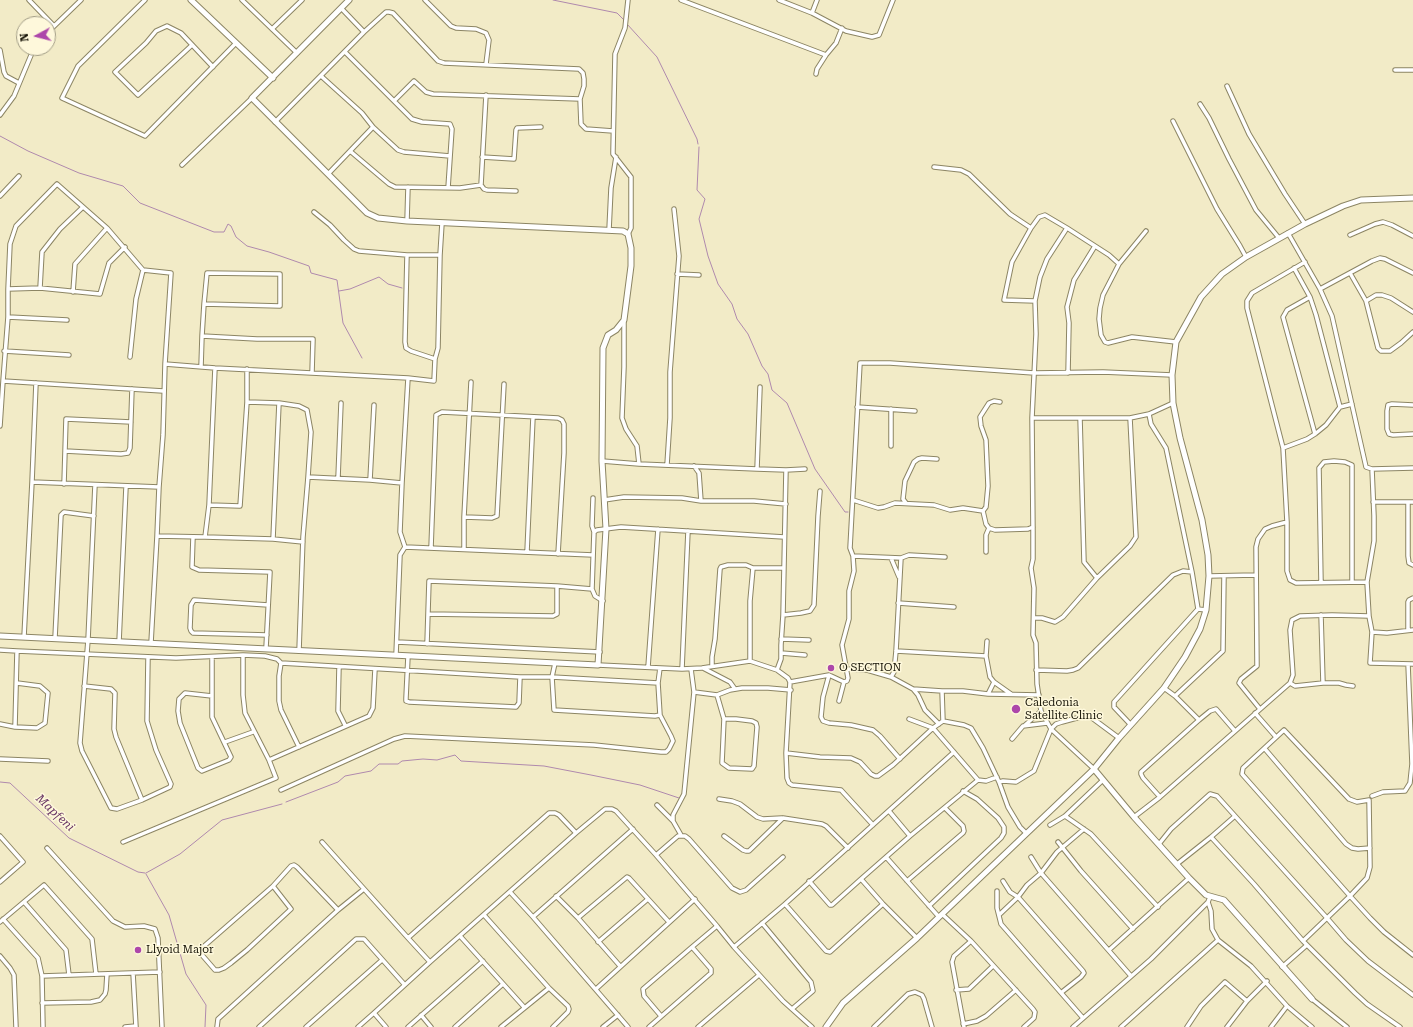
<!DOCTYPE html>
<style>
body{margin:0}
#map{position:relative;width:1413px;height:1027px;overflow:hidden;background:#f2ebc7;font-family:"Roboto Serif",serif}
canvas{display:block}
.north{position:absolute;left:16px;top:16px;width:40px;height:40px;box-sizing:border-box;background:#fef8db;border:1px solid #a29d86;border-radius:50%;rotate:263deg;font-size:11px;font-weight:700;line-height:16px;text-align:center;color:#171407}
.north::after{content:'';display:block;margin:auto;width:14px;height:18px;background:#ad47aa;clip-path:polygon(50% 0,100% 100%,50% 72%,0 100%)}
</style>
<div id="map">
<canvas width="1413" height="1027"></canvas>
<div class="north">N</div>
</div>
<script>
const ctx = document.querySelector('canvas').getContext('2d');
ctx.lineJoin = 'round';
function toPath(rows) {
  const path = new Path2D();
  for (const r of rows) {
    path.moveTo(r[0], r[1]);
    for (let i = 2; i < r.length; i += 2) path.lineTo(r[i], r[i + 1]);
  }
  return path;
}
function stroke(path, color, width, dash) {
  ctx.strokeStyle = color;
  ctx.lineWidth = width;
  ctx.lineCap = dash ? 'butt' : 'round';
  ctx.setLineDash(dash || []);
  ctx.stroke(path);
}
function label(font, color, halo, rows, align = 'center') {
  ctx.font = font + ' "Roboto Serif",serif';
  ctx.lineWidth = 3;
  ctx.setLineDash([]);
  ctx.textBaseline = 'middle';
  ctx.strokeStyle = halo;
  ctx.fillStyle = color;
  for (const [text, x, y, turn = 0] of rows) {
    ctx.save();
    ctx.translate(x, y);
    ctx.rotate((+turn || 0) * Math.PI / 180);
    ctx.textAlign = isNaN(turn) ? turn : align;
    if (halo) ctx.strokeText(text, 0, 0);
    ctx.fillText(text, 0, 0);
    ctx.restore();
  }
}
stroke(toPath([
 [553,0,617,13,625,21],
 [627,24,657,57,697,139,698,144],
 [0,136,28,151,79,173,123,186,140,203,214,232,224,232,228,224,231,226,236,237,247,246,269,252,309,266,311,273,337,280,343,323,362,358],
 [699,147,697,190,705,199,699,219,708,256,718,284,732,304,737,319,748,334,762,366,768,374,772,390,787,403,815,469,845,512,848,512],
 [339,291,350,289,379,277,388,284,402,288],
 [0,782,10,783,69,838,138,872,145,873],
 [286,802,338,782,345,776,371,771,379,764,398,764,402,761,423,759,437,760,455,755,461,761,544,766,591,775,640,785,679,798],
 [146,873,180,854,222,820,282,804],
 [146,874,169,915,186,974,206,1005,205,1027]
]), '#af89ad', 1);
const street = toPath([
 [29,0,54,26],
 [145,0,78,66,62,98,145,136,236,43],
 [242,0,297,53],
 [425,0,451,26,456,28,476,29,486,33,489,40,486,64],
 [681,0,826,55],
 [779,0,812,13,846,31,872,37,879,35,893,0],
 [341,8,364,32],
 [812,13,817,0],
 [272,29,302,0],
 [48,32,81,0],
 [191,46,138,95,115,72,146,43,156,31,167,26,181,33,213,67],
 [0,50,4,72,6,76,19,83],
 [345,52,412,119,422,122,450,124,452,129,448,188],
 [1395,70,1413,70],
 [816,74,817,69,826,55,836,43,842,28],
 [321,76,362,113,373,127,329,173],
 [1227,86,1249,134,1285,194,1305,224],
 [394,101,414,81,426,92,433,94,580,99],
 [1200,104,1209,118,1229,159,1256,210,1279,238],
 [0,115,14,96,34,48],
 [1173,121,1217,209,1240,246,1246,257],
 [275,122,364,32,386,12,389,12,393,13,438,61,444,63,579,69,583,73,584,79,584,86,580,99,581,124,586,129,613,131],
 [373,127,398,150,404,152,450,156],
 [350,151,389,184,395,187,460,188,481,185,484,189,487,190,516,191],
 [482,157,514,159,516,130,517,128,541,127],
 [182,165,252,98],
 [934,167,961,170,969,174,1010,214,1031,228],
 [481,185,486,95],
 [0,196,19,176],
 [314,212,330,225,344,240,354,249,359,251,407,255,440,255],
 [407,221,408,187],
 [1067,228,1047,259,1040,277,1035,301,1036,334,1032,418,1130,418,1149,414,1173,403],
 [609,230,611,188,616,157],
 [1146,231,1119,264,1103,295,1100,308,1099,319,1101,335,1105,342,1108,343,1132,337,1176,342],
 [1288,233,1320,289,1332,316,1366,467,1372,469,1413,468],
 [628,234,631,228,631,177,613,154,613,151,615,54,625,28,628,0],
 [1350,235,1375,224,1383,222,1392,225,1413,236],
 [407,255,405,342,406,348,411,351,435,359],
 [1305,262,1252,293,1247,301,1247,308,1283,448,1287,522,1287,571,1290,580,1296,583,1367,582],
 [1294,268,1310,297,1316,315,1340,407],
 [1350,273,1366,301,1378,348,1381,351,1390,351,1401,343,1413,332],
 [677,274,699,275],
 [40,288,42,252,60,229,83,207],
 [8,289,10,244,16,226,57,184,107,228,143,270,171,273,165,364],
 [1320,289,1372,261,1380,258,1385,259,1413,273],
 [73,292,75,264,107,228],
 [1310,297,1287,310,1283,317,1315,434],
 [1035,301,1004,300,1012,262,1031,228,1039,217,1045,215,1067,228,1109,255,1119,264],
 [1366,301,1376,295,1382,295,1391,298,1413,312],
 [8,317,67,320],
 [624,321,624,367,622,418,626,429,637,446,639,464],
 [202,336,257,339,313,339,312,373],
 [4,351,69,355],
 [130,357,136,299,143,270],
 [201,367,202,336,204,304,207,273,280,274,280,306,204,304],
 [1068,373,1069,323,1067,307,1074,280,1095,246],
 [408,378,402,483,400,532,405,547,593,555],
 [3,381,8,317,8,289,40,288,100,294,109,263,125,247],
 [247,402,279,403,299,406,307,410,311,432,308,477,370,480,402,483],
 [1413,405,1392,404,1388,405,1387,411,1387,429,1389,434,1393,435,1413,434],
 [857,407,915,411],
 [891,409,891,446],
 [1149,414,1151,424,1166,448,1192,572,1198,609],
 [1032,418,1033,532,1033,559,1031,568,1034,588,1033,635,1036,643,1037,684,1041,711,1051,729,1094,769],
 [1080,418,1084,562,1097,578],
 [0,426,3,381,163,391],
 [1283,448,1307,439,1315,434,1326,425,1340,407,1352,404],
 [65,451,121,454,128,453,130,448,132,389],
 [602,461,639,464,757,469,760,387],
 [667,465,670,418,670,372,679,256,674,209],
 [694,466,699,473,701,501],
 [757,469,786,470,783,615,781,645,781,659,777,670],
 [1372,469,1374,516,1374,541,1367,582,1369,616,1372,632,1370,663,1413,664],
 [786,470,805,469],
 [338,478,341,403],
 [370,480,374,405],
 [32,482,159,487],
 [64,484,66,419,131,422],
 [95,485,88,640,80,743,82,751,111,808,117,809,142,800],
 [593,498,592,526,594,532],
 [604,500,624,497,682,498,701,501,754,501,786,504],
 [853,500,878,508,884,507,895,503,934,505,950,510,963,508,983,511,986,507,988,486,986,440,981,426,980,417,989,403,994,401,1000,402],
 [1373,502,1413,502],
 [1408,502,1408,556,1409,563,1413,565],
 [906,503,903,499,905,481,914,462,918,459,922,458,937,459],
 [209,505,240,506,247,402,247,369],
 [983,511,986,524,989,528,995,530,1028,529,1033,527],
 [464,517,492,518,497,516,504,384],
 [157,536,205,537,209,505,215,368],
 [193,537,192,567,199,570,270,572,266,648],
 [205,537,273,539,303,542],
 [273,539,279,403],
 [431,548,436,415,442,412,558,418,562,420,564,424,564,453,558,554],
 [464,549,464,517,471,382],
 [527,552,533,417],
 [986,552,986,535,989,528],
 [853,556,901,558,896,651,894,672,891,677],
 [891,558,899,577],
 [901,558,909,555,945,557],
 [1209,576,1255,575],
 [1321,582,1319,468,1324,462,1334,461,1345,462,1352,465,1352,582],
 [603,601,595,596,592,589,594,532,597,530,621,527,784,537],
 [898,603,954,607],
 [428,614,553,616,557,614,557,586],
 [783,615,801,613,810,611,814,605,818,516,820,491],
 [1321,615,1323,683,1339,683,1346,685,1353,686],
 [1034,618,1042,618,1055,622,1063,617,1097,578,1130,546,1136,537,1130,418],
 [1408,630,1408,602,1409,600,1413,598],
 [1372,632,1387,633,1413,630],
 [267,635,193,633,191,631,190,628,191,605,194,600,268,605],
 [24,637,32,482,36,383],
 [55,638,61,515,64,512,94,516],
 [781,639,809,640],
 [987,641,986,656,990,677,994,682,1011,694],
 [119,642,126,487],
 [397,642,600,652],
 [151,643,157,536,159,487,163,435,165,364,215,368,408,378,434,381,435,359,438,348,440,255,442,223],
 [427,644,429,581,557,586,592,589],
 [0,650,17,651,176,658,243,655,265,656,277,659,281,663,520,677,552,677,658,683],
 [299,651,303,537,308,477],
 [896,651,986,656],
 [781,653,805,655],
 [396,655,400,555,405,547],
 [408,656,406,698,406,701,409,702,516,707,519,703,520,677],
 [212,657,212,717,231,757,229,760,202,771,198,768,180,723,178,711,179,699,185,693,212,696],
 [750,661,750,601,753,568],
 [281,663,279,676,279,701,281,710,299,747],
 [555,663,552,677,554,710,655,716,660,715,658,683,660,668],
 [598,665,682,669,702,668,750,661,777,670,788,678,790,682,786,753,787,778,789,783,792,785,841,790,873,825],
 [712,666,712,657,715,639,720,569,721,567,728,565,746,565,753,568,784,568],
 [339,667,338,711,345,725],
 [648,667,658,529],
 [703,668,730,682,735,689],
 [682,669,688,531],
 [691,669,694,692,717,695,730,690,742,688,768,688,791,690],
 [847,669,867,670,891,677,913,689,942,691,963,691,988,694,1039,695],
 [1036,670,1067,671,1073,670,1078,668,1173,575,1183,571,1192,572],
 [829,675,823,697,821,717,823,721,829,723,851,725,873,730,880,736,900,759],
 [790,682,829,675,844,682,847,681,848,678,842,645,849,619,849,591,854,571,853,556,850,548,860,363,890,363,1034,373,1103,372,1172,375],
 [1290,683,1295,686,1323,683],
 [84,686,111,689,115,693,114,729,116,737,142,800,170,787,171,784,156,750,147,721,148,658],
 [1164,688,1175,696,1199,720],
 [913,689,918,695,925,710,939,724],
 [942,691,943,721],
 [988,694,994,682],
 [717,695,724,719,722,763,729,768,752,769,754,766,757,727,756,723,752,721,736,719,724,719],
 [1175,696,1223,651,1224,576],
 [839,701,844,682],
 [1260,709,1239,683,1241,679,1257,666,1256,547,1258,539,1265,529,1272,526,1287,522],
 [1255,713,1276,737],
 [909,719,933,728,978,780,986,781,997,777],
 [0,724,15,727,37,728,45,723,48,693,40,686,17,683],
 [1131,725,1114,707,1114,702,1198,609,1206,610],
 [1024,726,1041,711],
 [15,727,17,651],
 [1012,739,1023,726,1047,723],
 [225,742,253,732],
 [1265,749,1346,844,1352,848,1358,849,1370,848],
 [786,753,820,757,851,758,860,762,871,774,875,776,878,776,893,765,933,728,943,721,964,725,971,728,983,748,999,782,1008,807,1020,827,1026,833],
 [0,759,48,761],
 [269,760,369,716,373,708,375,669],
 [999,782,1003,781,1016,782,1034,771,1051,729,1056,724,1062,722,1088,715,1119,738],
 [281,790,394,739,405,736,594,745,661,752,666,752,669,749,673,741,671,736,660,715],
 [1372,796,1383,792,1405,791,1410,783,1412,764,1408,664],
 [1160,797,1143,778,1141,774,1141,772,1199,720,1210,711,1216,709,1235,731],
 [719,799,732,801,740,804,757,817,763,819,782,818],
 [657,805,673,821],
 [889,811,910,836],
 [1065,816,1091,834,1158,907],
 [1134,817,1160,797,1290,683,1293,675,1290,630,1292,620,1300,616,1332,615,1369,616],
 [1050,825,1065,816,1103,780],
 [576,833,559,815,555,813,549,813,408,938,430,962,576,833,605,809,612,809,616,811,656,855,717,926,734,947,783,1001,812,1027],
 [681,835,673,821,673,815,684,794,694,692],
 [0,836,23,862,0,882],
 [724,836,743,850,746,851,749,851,783,818,822,824,826,826,848,848],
 [1211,837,1254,884,1303,941],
 [123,842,276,778,269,760,245,713,243,695,243,655],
 [322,842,408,938],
 [1058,842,1081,871,1133,929],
 [1159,844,1171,829,1210,794,1217,796,1327,918,1346,940,1368,961,1413,995],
 [47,848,113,921,125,927,144,926,155,929,158,938,162,1027],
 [656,855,678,836,685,836,689,839,732,888,740,892,746,890,783,857],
 [886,857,939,917],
 [1031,857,1041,873,1131,976],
 [1177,864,1211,837,1235,816],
 [809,881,830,905,832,905,861,879],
 [907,881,963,833,964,831,963,826,945,808],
 [1003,881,1010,892,1018,897,1083,971,1084,973,1081,977,1062,992],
 [273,886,203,947,201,951,202,955,215,970,219,970,224,968,231,963,247,950,291,909,273,886,291,866,294,865,297,867,338,910],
 [997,891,997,908,1001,924,1083,1018],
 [510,892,533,917,628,1027],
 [556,896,578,918,620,966],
 [24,902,66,950,69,975],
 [1208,902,1211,911,1212,929,1218,940,1251,966,1287,1006,1312,1027],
 [785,904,826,951,830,952,883,904],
 [929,906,1001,838,1004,833,1004,827,998,818,977,799,963,791],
 [942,914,971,941,1033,1009,1035,1012,1034,1018,1024,1027],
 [484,915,549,988],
 [999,915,1018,897,1027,885,1041,873,1057,852,1084,829],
 [533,917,633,829],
 [578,918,627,877,629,878,669,922],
 [3,919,38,958,42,976,43,1027],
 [0,922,44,885,92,939,96,974],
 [762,923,811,982,813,991,792,1009],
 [460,936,524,1007],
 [917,938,883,904,861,879,910,836,978,780],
 [598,942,648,899],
 [1307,945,1355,993,1367,1004,1400,1027],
 [692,947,717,926],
 [734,947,785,904,954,752],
 [1109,950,1189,878],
 [0,956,10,968,14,975,16,1027],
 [1282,967,1307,945,1303,941,1350,896,1367,878,1370,867,1369,800,1357,802,1349,799,1284,730,1243,768,1242,774,1350,896,1370,918,1384,932,1413,955],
 [133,973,136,1027],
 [42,976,160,972],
 [596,989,695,899],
 [956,990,969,989,993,966],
 [1312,999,1347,1027],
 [42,1003,91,1002,100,1000,105,994,106,990,107,974],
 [374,1013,430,962],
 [421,1015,431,1027],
 [963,1024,977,1021,986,1016,1016,990],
 [125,1027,136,1026],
 [217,1027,218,1019,338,910,364,889],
 [259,1027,356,939,364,939,404,984],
 [306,1027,382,960],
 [358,1027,374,1013,386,1027],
 [408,1027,483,961],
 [455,1027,503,984],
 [501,1027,549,988,568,1006,569,1009,568,1012,553,1027],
 [603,1027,618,1015],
 [649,1027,711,973,711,969,692,947,643,989,644,996,661,1016],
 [698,1027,759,975],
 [874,1027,908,994,915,992,922,995,924,999,932,1027],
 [964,1027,952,962,954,956,971,941],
 [1073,1027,1151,959,1208,902,1210,897],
 [1121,1027,1218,940],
 [1187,1027,1201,1006,1225,982,1247,1001],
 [1227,1027,1247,1001,1267,981],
 [1271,1027,1287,1006]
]);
const secondary = toPath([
 [191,0,273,78],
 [0,636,598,665,606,529,602,461,603,348,608,335,616,330,624,320,631,266,631,248,628,234,623,231,407,221,378,218,367,213,252,98,349,0],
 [1094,769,1134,817,1189,878,1206,895,1224,900,1312,999],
 [826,1027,843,1003,917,938,1094,769,1119,738,1164,688,1185,657,1200,629,1206,610,1209,576,1208,555,1202,520,1180,438,1173,403,1172,375,1176,342,1201,297,1222,274,1246,257,1305,224,1343,206,1361,200,1413,198]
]);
stroke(street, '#8c8564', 5.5);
stroke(secondary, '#8c8564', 7);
stroke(street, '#fff', 3.5);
stroke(secondary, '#fff', 5);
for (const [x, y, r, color] of [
 [831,668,4,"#ad47aa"],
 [1016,709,5,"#ad47aa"],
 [138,950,4,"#ad47aa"]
]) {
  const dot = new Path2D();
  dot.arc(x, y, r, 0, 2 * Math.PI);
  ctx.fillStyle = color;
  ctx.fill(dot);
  stroke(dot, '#fef8db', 1.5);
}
label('11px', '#171407', '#fef8db', [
 ["O SECTION",839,668],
 ["Caledonia",1025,703],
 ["Satellite Clinic",1025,716],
 ["Llyoid Major",146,950]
], 'left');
label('italic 12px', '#673464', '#fef8db', [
 ["Mapfeni",55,813,43]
]);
</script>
